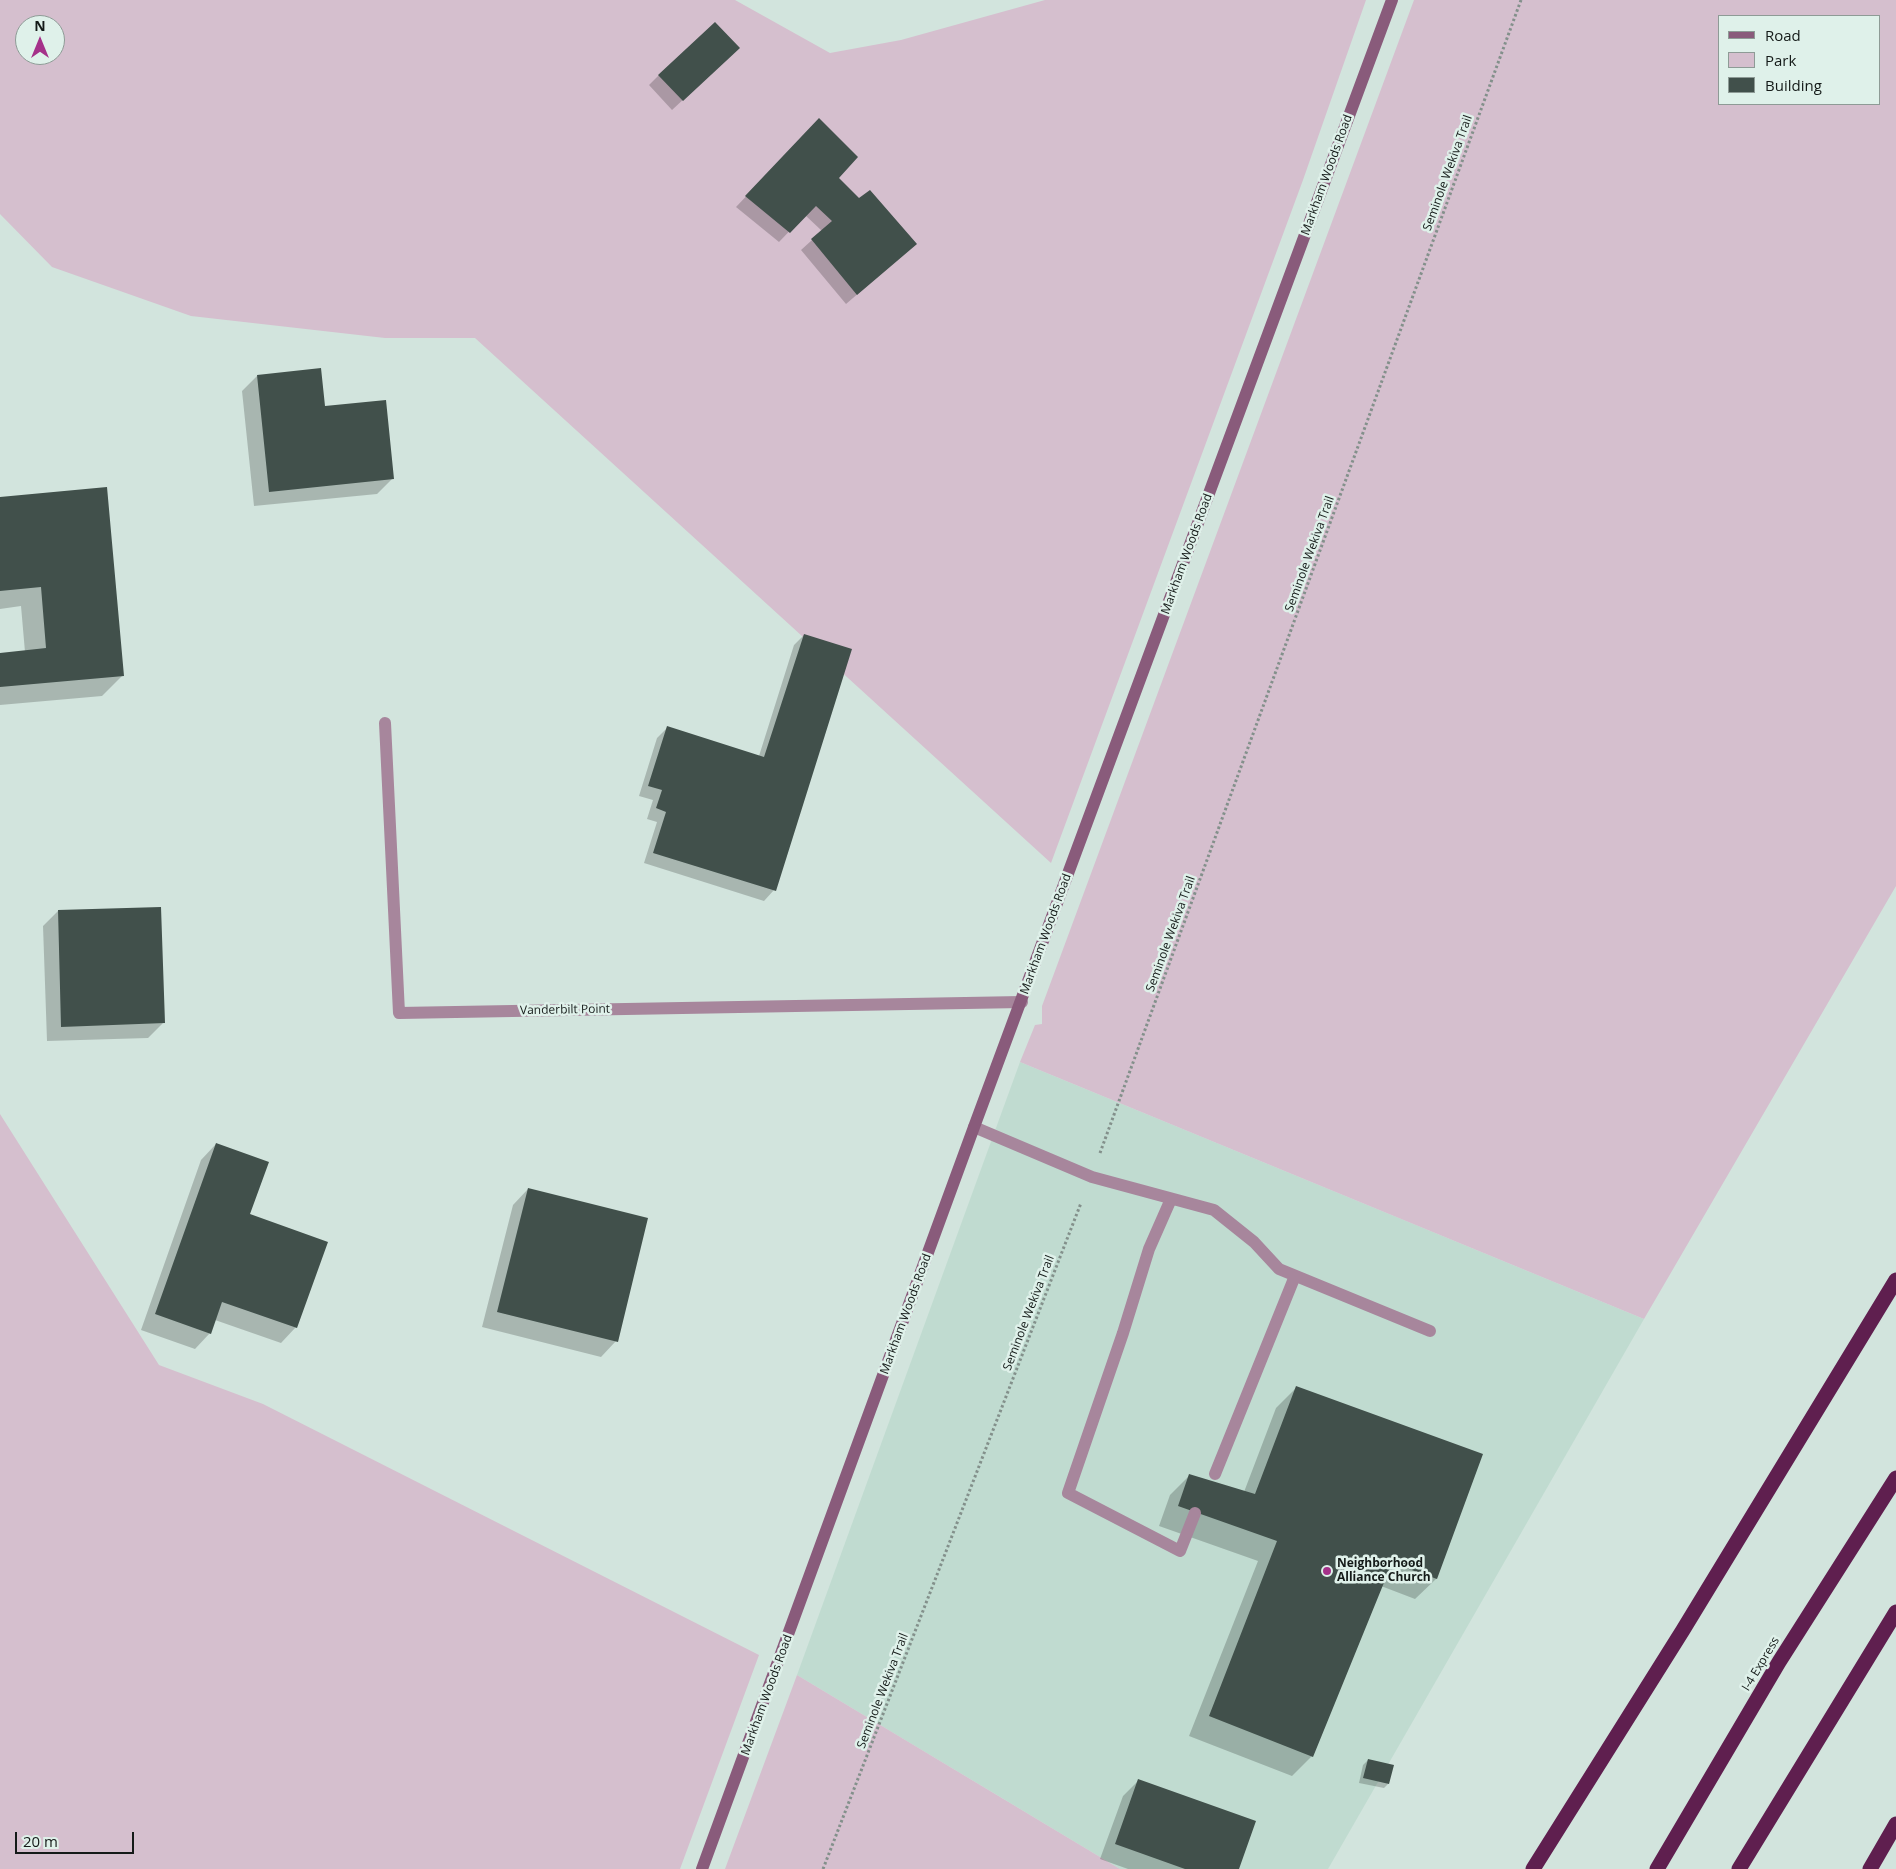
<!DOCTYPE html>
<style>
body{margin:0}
#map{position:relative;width:1896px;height:1869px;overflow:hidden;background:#d2e4dd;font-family:"Open Sans",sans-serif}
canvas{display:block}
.legend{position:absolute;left:1718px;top:15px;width:162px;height:90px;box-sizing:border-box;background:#dff1ea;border:1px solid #8e9b96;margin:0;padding:6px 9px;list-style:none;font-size:15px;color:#141a18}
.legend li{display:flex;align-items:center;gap:10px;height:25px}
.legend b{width:25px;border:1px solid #8e9b96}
.north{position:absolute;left:15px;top:15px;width:50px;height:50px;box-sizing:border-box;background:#dff1ea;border:1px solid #8e9b96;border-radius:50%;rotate:0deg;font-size:14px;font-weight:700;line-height:20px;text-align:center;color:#141a18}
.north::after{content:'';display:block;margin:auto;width:18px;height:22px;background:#a5318a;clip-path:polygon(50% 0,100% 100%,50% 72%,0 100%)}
.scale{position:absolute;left:15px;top:1832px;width:119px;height:22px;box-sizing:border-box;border:2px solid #141a18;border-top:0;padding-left:6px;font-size:15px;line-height:18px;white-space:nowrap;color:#141a18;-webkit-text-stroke:4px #dff1ea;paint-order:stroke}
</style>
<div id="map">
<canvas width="1896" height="1869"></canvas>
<ul class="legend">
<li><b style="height:6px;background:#895b7b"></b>Road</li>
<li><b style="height:14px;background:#d5bfce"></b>Park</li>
<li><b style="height:14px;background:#41504b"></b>Building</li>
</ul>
<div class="north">N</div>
<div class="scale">20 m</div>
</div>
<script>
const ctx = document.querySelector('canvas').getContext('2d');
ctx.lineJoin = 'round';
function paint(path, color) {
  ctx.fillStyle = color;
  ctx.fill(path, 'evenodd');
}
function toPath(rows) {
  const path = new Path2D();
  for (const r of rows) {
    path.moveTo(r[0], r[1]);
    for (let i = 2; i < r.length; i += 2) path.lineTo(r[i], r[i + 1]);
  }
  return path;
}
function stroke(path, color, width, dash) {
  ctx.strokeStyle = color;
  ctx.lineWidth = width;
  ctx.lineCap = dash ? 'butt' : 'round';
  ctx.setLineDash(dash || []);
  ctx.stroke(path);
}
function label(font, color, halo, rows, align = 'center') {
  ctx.font = font + ' "Open Sans",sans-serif';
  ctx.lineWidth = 5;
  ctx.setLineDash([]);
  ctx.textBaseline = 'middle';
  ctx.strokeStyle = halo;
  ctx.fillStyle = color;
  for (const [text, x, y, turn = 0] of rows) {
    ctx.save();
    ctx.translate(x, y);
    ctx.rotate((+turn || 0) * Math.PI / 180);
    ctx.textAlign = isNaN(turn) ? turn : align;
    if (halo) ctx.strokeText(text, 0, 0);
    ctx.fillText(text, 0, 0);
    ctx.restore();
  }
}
paint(toPath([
 [1020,1062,1644,1319,1328,1869,1120,1869,797,1675]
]), '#c0dbd0');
paint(toPath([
 [0,0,735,0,830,53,901,40,1045,0,1366,0,1303,180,1051,863,475,338,385,338,191,316,52,267,0,214],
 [25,25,55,25,55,55,25,55],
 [1414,0,1896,0,1896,886,1644,1319,1020,1062,1035,1025,1042,1024,1042,1006],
 [1720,16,1880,16,1880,104,1720,104],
 [0,1114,159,1365,263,1404,759,1655,680,1869,0,1869],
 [797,1675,1120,1869,725,1869]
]), '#d5bfce');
paint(toPath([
 [728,58,672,110,649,85,659,75],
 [809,130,837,178,859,200,916,244,846,304,801,250,822,231,805,215,779,242,736,207],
 [257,376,324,407,392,479,377,494,254,506,242,391],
 [0,498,122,676,102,696,0,705,0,654,25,652,21,606,0,609],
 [804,635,774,890,764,901,644,863,657,822,647,819,653,800,639,796,657,738,667,728,759,756,794,645],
 [58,911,163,1023,148,1038,47,1041,43,926],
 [216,1144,249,1215,296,1327,281,1343,215,1320,210,1333,195,1349,141,1330,201,1160],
 [528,1189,616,1341,601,1357,482,1327,513,1205],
 [1296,1388,1481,1455,1436,1579,1415,1599,1381,1586,1312,1756,1292,1776,1189,1736,1258,1561,1159,1526,1170,1495,1190,1475,1244,1492,1276,1408],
 [1368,1760,1388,1784,1384,1788,1359,1783,1363,1765],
 [1138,1781,1237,1869,1128,1869,1100,1859,1123,1796]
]), '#0003');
paint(toPath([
 [715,22,740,48,683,101,658,75],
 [819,118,858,157,839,178,859,198,870,190,917,244,857,295,811,239,832,221,816,206,790,233,745,196],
 [321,368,325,406,386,400,394,479,269,492,257,375],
 [107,487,124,676,0,687,0,653,46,648,41,587,0,591,0,497],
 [804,634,852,649,776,891,653,853,666,812,656,808,662,790,648,786,667,726,764,757],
 [161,907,165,1023,61,1027,58,910],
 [216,1143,269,1162,250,1214,328,1242,297,1328,222,1302,211,1334,155,1314],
 [528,1188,648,1218,618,1342,497,1312],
 [1296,1386,1483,1454,1437,1579,1392,1563,1313,1757,1209,1716,1277,1541,1178,1506,1189,1474,1255,1494],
 [1368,1759,1394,1765,1389,1784,1363,1778],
 [1138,1779,1256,1821,1239,1869,1185,1869,1115,1844]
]), '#41504b');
stroke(toPath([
 [1100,1153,1521,0],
 [823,1869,1081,1203]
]), '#83908b', 3, [2.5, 2.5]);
stroke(toPath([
 [974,1127,1092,1177,1214,1210,1254,1242,1279,1269,1430,1331],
 [1171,1199,1149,1249,1123,1333,1068,1493,1180,1551,1195,1513],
 [1215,1474,1295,1276]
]), '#a7869c', 12);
stroke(toPath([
 [385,723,399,1013,1022,1002]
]), '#a7869c', 12);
stroke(toPath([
 [702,1869,974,1127,1392,0]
]), '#895b7b', 12);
stroke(toPath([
 [1533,1869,1683,1630,1896,1280],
 [1657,1869,1779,1662,1896,1478],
 [1739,1869,1896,1612],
 [1870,1869,1896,1824]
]), '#5f1f4f', 15);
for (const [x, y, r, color] of [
 [1327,1571,5,"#a5318a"]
]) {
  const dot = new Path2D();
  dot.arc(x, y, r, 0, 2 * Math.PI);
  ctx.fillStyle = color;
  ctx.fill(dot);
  stroke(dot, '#dff1ea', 2);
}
label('12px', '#141a18', '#dff1ea', [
 ["Seminole Wekiva Trail",1448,173,-70],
 ["Markham Woods Road",1327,175,-70],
 ["Markham Woods Road",1187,554,-70],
 ["Seminole Wekiva Trail",1310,554,-70],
 ["Markham Woods Road",1046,934,-70],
 ["Seminole Wekiva Trail",1171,934,-70],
 ["Vanderbilt Point",565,1010,-1],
 ["Seminole Wekiva Trail",1029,1313,-69],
 ["Markham Woods Road",906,1314,-70],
 ["I-4 Express",1761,1664,-59],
 ["Seminole Wekiva Trail",883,1691,-69],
 ["Markham Woods Road",767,1695,-70]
]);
label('bold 12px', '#141a18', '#dff1ea', [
 ["Neighborhood",1337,1564],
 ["Alliance Church",1337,1578]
], 'left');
</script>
